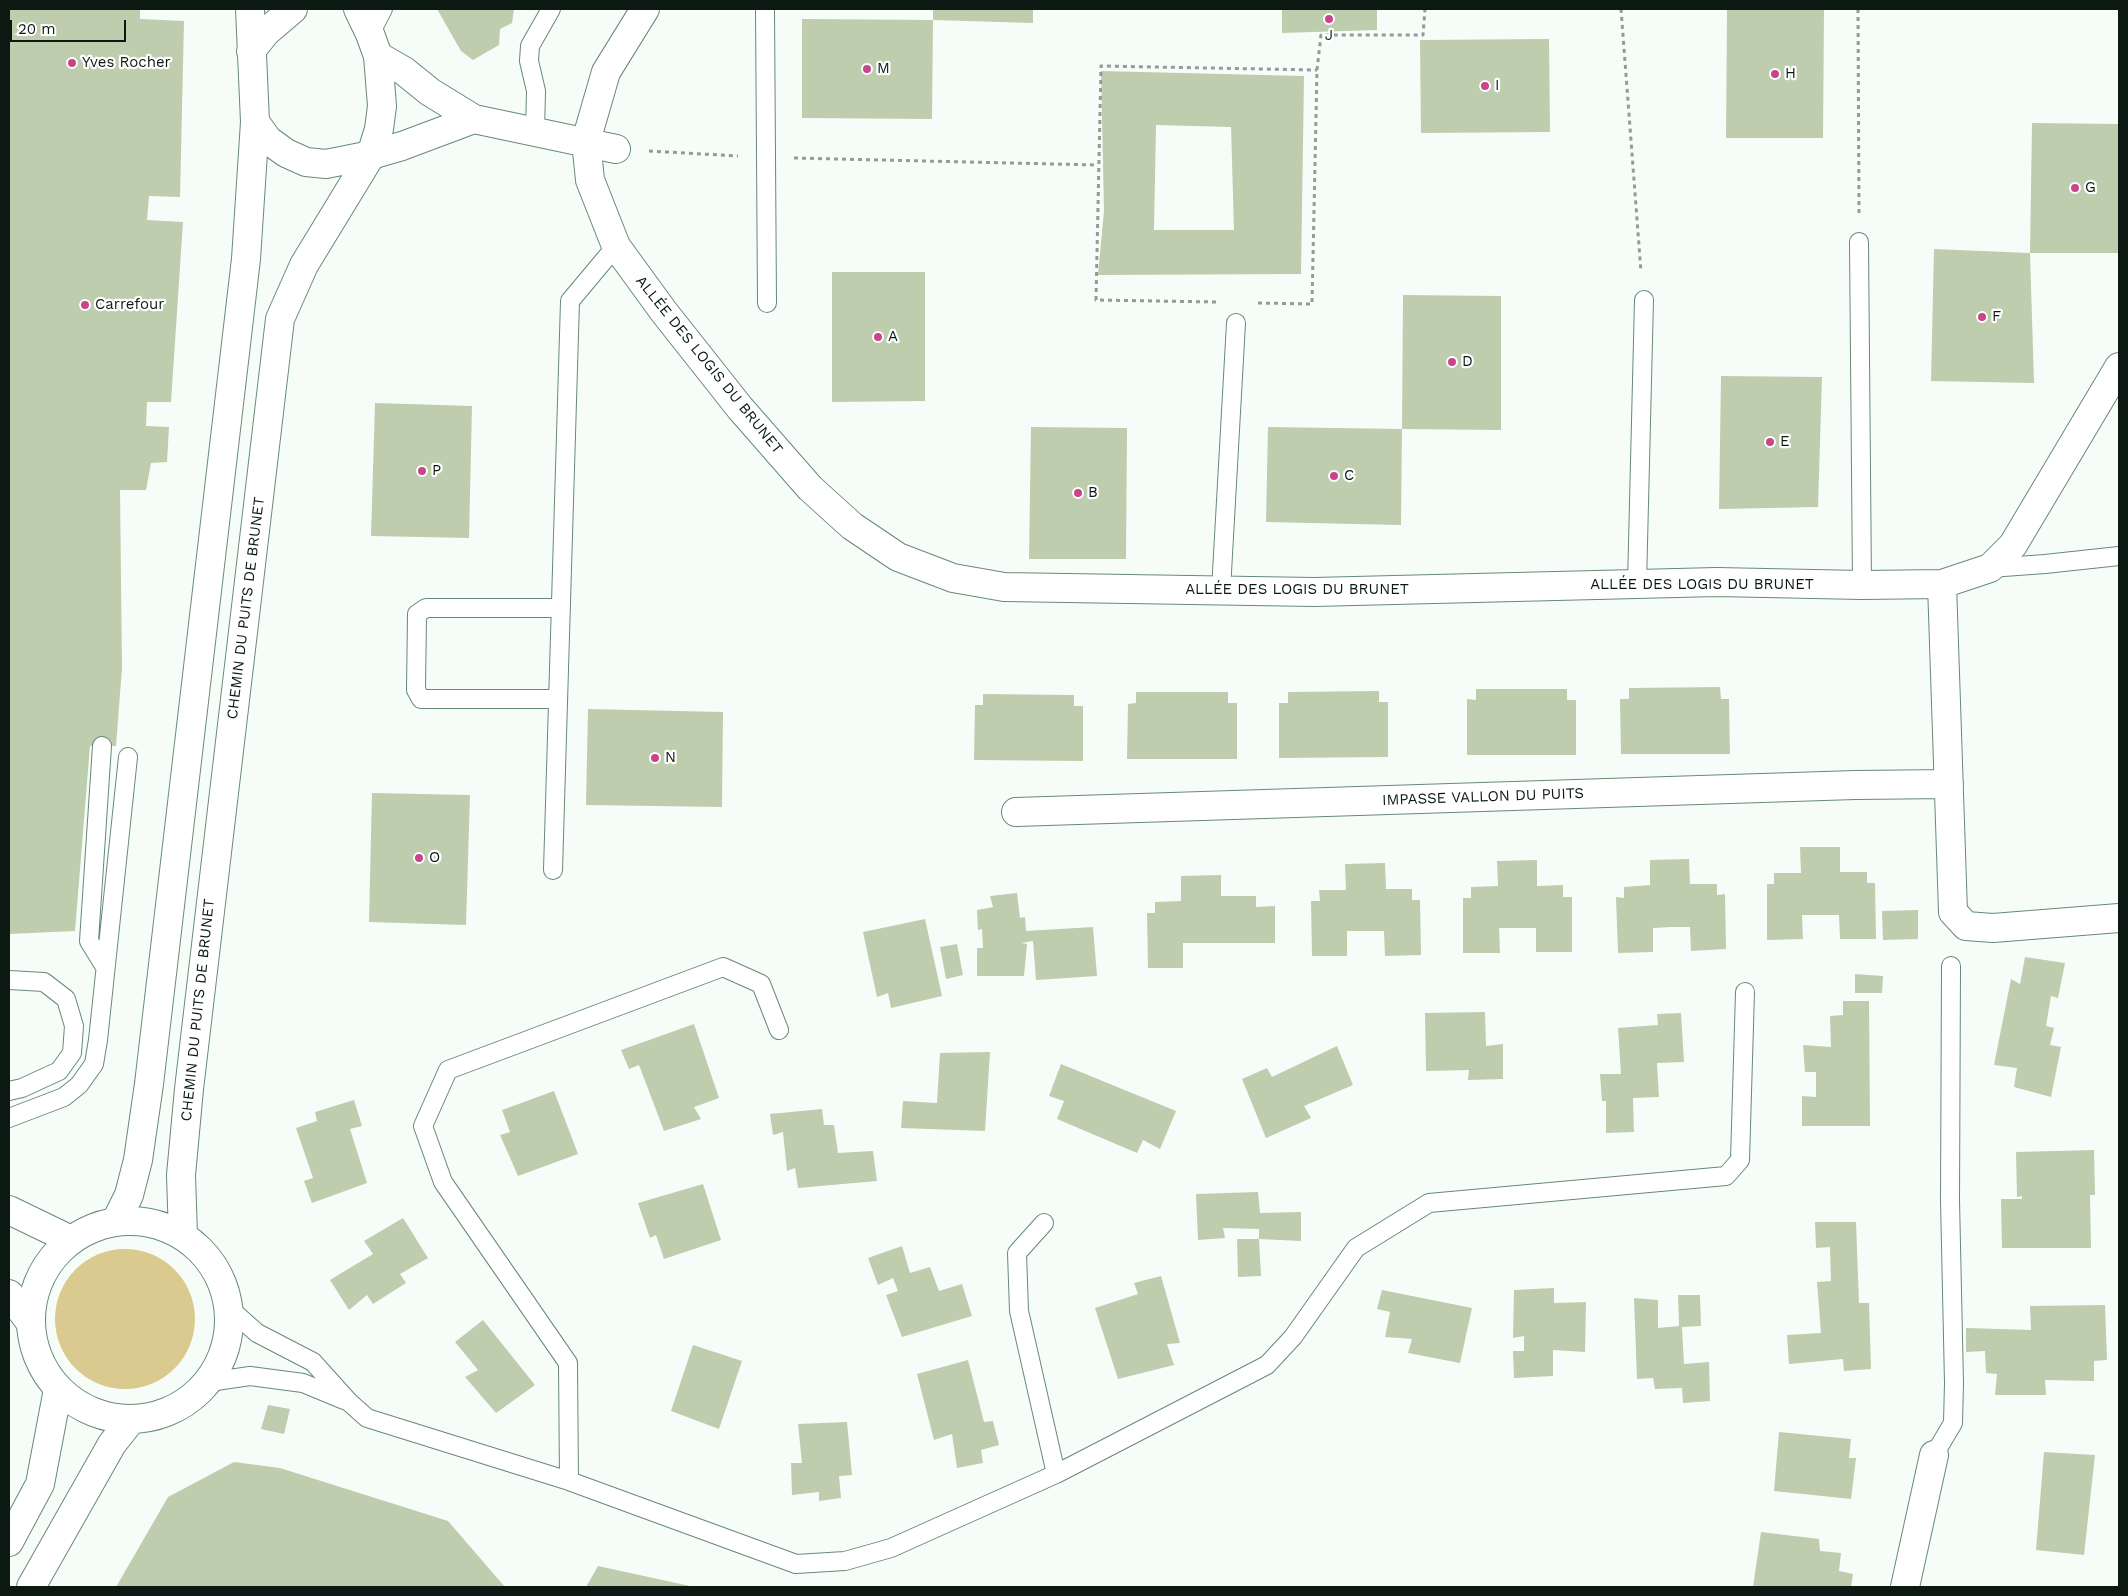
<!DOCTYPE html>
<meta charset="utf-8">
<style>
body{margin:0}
#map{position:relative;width:2128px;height:1596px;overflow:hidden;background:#f6fdf9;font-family:"Work Sans",sans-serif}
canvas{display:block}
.frame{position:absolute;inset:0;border:10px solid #0c1913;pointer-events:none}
.scale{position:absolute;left:10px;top:20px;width:116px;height:22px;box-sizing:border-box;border:2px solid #0c1913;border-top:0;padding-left:6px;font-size:15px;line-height:18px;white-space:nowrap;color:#0c1913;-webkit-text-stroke:4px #fff;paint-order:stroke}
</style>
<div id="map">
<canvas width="2128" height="1596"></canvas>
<div class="frame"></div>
<div class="scale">20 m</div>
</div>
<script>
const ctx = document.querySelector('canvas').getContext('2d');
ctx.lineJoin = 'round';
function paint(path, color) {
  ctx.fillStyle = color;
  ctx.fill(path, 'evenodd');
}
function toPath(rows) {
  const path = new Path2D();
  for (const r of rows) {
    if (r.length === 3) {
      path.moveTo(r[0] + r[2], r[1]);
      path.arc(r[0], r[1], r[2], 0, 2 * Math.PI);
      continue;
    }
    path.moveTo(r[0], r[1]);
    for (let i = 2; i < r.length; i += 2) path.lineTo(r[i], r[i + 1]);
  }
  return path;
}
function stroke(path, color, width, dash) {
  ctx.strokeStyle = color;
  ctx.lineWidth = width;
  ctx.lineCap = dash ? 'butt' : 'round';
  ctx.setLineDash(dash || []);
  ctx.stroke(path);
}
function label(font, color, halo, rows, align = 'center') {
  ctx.font = font + ' "Work Sans",sans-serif';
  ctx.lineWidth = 4.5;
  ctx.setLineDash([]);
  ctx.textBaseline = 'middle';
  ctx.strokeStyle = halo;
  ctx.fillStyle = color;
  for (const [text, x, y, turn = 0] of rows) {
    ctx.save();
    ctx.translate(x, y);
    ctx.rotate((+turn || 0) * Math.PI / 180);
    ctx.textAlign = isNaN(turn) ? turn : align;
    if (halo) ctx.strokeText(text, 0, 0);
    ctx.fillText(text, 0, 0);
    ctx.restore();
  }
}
paint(toPath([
 [125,1319,70]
]), '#daca8f');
paint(toPath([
 [9,9,140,9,140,19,184,21,180,197,149,196,147,220,183,222,171,402,147,402,146,426,169,427,167,462,151,463,146,490,120,490,122,668,116,746,90,746,75,931,9,934],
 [437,9,514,9,512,23,500,29,499,45,473,60,461,51],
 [933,9,1033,9,1033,23,933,20],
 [1282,9,1377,9,1377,30,1282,33],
 [1727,9,1824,9,1823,138,1726,138],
 [802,19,933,20,932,119,802,118],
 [1549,39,1550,132,1421,133,1420,40],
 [1101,71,1304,76,1301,274,1098,275,1104,211],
 [1156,125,1231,127,1234,230,1154,230],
 [2032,123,2119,124,2119,253,2030,253],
 [1934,249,2030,253,2034,383,1931,381],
 [832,272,925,272,925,401,832,402],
 [1403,295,1501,296,1501,430,1402,429],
 [1721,376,1822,377,1818,507,1719,509],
 [375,403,472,406,469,538,371,536],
 [1031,427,1127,428,1126,559,1029,559],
 [1268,427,1402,429,1401,525,1266,522],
 [1720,687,1721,699,1729,699,1730,754,1621,754,1620,699,1629,699,1629,688],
 [1476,689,1567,689,1567,700,1576,700,1576,755,1467,755,1467,699,1476,700],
 [1379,691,1379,702,1388,702,1388,757,1279,758,1279,703,1288,703,1288,692],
 [1136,692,1228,692,1228,703,1237,703,1237,759,1127,759,1128,704,1136,703],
 [983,694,1074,695,1074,706,1083,706,1083,761,974,760,975,705,983,705],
 [588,709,723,712,722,807,586,805],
 [372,793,470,795,466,925,369,922],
 [1800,847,1840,847,1840,872,1867,872,1867,883,1875,883,1876,939,1840,939,1839,915,1802,915,1803,939,1767,940,1767,884,1774,884,1774,873,1801,873],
 [1689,859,1690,884,1717,884,1717,895,1725,894,1726,949,1691,951,1690,927,1671,927,1653,928,1653,952,1618,953,1616,897,1624,898,1624,887,1650,885,1650,860],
 [1537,860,1537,886,1563,885,1563,897,1572,897,1572,952,1536,952,1536,928,1499,928,1500,953,1463,953,1463,898,1471,898,1471,887,1498,886,1497,861],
 [1385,863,1386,889,1412,889,1412,900,1420,900,1421,955,1385,956,1384,931,1347,931,1347,956,1312,956,1311,901,1320,901,1319,890,1346,890,1345,864],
 [1221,875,1221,896,1256,896,1256,907,1275,906,1275,943,1183,943,1183,968,1148,968,1147,913,1155,913,1155,902,1181,901,1181,876],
 [1017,893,1020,918,1025,917,1026,931,1093,927,1097,976,1036,980,1033,941,1021,943,1027,944,1024,976,977,976,977,948,983,948,982,929,978,930,977,910,993,907,990,896],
 [1918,910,1918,939,1883,940,1882,911],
 [925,919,942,996,891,1008,888,993,877,997,863,932],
 [957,944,963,975,946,979,940,947],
 [2025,957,2065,963,2058,998,2051,996,2046,1026,2054,1028,2050,1045,2061,1047,2051,1097,2014,1087,2017,1068,1994,1065,2011,979,2020,984],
 [1855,974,1883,976,1882,993,1855,993],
 [1843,1001,1869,1001,1870,1126,1802,1126,1802,1096,1816,1097,1816,1072,1805,1072,1803,1045,1831,1047,1830,1016,1843,1015],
 [1485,1012,1486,1046,1503,1044,1503,1079,1468,1080,1469,1070,1426,1071,1425,1013],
 [1681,1013,1684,1062,1657,1063,1659,1097,1633,1098,1634,1132,1606,1133,1606,1101,1602,1101,1600,1074,1621,1074,1618,1028,1658,1025,1657,1014],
 [694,1024,719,1098,694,1107,701,1119,664,1131,639,1065,629,1069,621,1050],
 [1337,1046,1353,1085,1304,1106,1311,1118,1266,1138,1242,1079,1267,1068,1272,1077],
 [990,1052,985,1131,901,1128,903,1101,937,1103,940,1053],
 [1061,1064,1176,1111,1160,1149,1143,1140,1137,1153,1057,1119,1064,1101,1049,1096],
 [554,1091,578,1154,518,1176,500,1135,510,1132,502,1110],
 [354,1100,362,1126,350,1129,367,1183,312,1203,304,1181,313,1178,296,1128,317,1121,315,1112],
 [822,1109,824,1125,834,1125,838,1153,873,1151,877,1181,798,1188,795,1168,787,1171,783,1132,773,1135,770,1114],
 [2094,1150,2095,1195,2090,1195,2091,1248,2002,1248,2001,1199,2022,1199,2022,1196,2017,1197,2016,1152],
 [703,1184,721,1240,664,1259,656,1235,650,1238,638,1203],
 [1258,1192,1260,1213,1301,1212,1301,1241,1259,1239,1261,1276,1238,1277,1237,1239,1259,1239,1259,1229,1223,1228,1225,1238,1198,1240,1196,1194],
 [403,1218,428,1258,400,1274,406,1283,373,1304,367,1295,349,1310,330,1280,373,1254,364,1241],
 [1815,1222,1856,1222,1859,1303,1869,1303,1871,1369,1844,1371,1843,1359,1789,1364,1787,1335,1821,1333,1817,1282,1831,1281,1830,1247,1816,1248],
 [902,1246,910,1273,930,1267,939,1291,962,1284,972,1316,902,1337,886,1295,898,1291,893,1278,878,1285,868,1258],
 [1161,1276,1180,1343,1167,1344,1174,1365,1118,1379,1095,1308,1138,1294,1134,1283],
 [1554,1288,1554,1303,1586,1302,1585,1352,1553,1350,1553,1376,1514,1378,1513,1351,1524,1351,1524,1336,1513,1338,1514,1290],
 [1382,1290,1472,1308,1460,1363,1408,1353,1412,1339,1385,1337,1390,1312,1377,1309],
 [1678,1295,1700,1295,1701,1326,1682,1327,1684,1364,1709,1362,1710,1401,1683,1403,1682,1388,1655,1389,1653,1378,1637,1379,1634,1298,1658,1300,1658,1328,1679,1326],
 [2105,1305,2107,1360,2094,1361,2094,1381,2045,1380,2046,1395,1995,1395,1997,1374,1986,1373,1985,1351,1966,1352,1966,1328,2031,1330,2030,1306],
 [483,1320,535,1385,496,1413,465,1377,478,1370,455,1342],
 [693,1345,742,1361,719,1429,671,1411],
 [968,1360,984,1422,993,1421,999,1445,981,1450,983,1463,957,1468,952,1434,934,1440,917,1374],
 [268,1405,290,1409,284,1434,261,1429],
 [847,1422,852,1475,839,1476,841,1498,819,1501,819,1492,792,1495,791,1463,802,1463,798,1424],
 [1779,1432,1851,1439,1849,1458,1856,1458,1851,1499,1774,1491],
 [2044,1452,2095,1455,2084,1555,2036,1550],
 [234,1462,280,1468,448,1521,505,1587,116,1587,168,1497],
 [1761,1532,1819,1539,1820,1551,1841,1553,1839,1571,1853,1574,1851,1587,1753,1587],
 [598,1566,690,1586,690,1587,586,1587]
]), '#bdcdae');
const lane = toPath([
 [765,9,767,303],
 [370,34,383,9],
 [535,131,536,91,529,61,530,46,551,9],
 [1859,242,1862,585],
 [1990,568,2045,564,2119,556],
 [1637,584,1644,300],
 [1221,590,1236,323],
 [558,699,421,699,416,690,417,614,426,608,561,608],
 [102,746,89,941,105,967],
 [553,870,570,301,616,246],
 [9,980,44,982,66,999,74,1026,72,1053,59,1071,22,1088,9,1091],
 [9,1118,64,1097,79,1085,94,1064,98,1040,128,757],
 [1044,1223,1017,1253,1019,1311,1056,1474],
 [230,1309,257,1333,313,1362,349,1402,367,1418,569,1481,796,1564,845,1561,891,1548,1056,1474,1267,1365,1293,1337,1356,1248,1429,1203,1726,1176,1740,1160,1745,992],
 [209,1382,250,1376,303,1383,344,1400],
 [1934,1455,1953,1423,1954,1383,1950,1200,1951,966],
 [569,1481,568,1363,443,1182,423,1126,448,1070,723,967,761,984,779,1030]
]);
const street = toPath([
 [645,9,606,72,586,141,590,180,616,246,664,312,740,408,810,488,852,526,898,557,953,578,1004,587,1314,592,1717,582,1862,585,1942,584,1990,568,2013,545,2119,367],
 [378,56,404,71,430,92,474,119,616,149],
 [371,155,402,146,474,119],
 [1942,584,1953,912,1966,926,1993,928,2119,918],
 [1016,812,1855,785,1949,784],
 [9,1210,71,1240],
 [9,1294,30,1322],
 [1905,1587,1934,1455]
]);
const secondary = toPath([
 [251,51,266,32,293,9],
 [255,122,268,140,286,153,306,162,326,164,371,155],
 [130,1320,99],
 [116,1221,129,1195,138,1160,149,1084,246,259,255,122,250,9],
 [183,1235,181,1175,189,1089,280,319,304,265,371,155,379,129,382,106,378,56,370,34,358,9],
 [9,1542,40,1484,58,1389],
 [31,1587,112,1444,131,1420]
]);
stroke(lane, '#678979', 20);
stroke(street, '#678979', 30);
stroke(secondary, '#678979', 30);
stroke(toPath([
 [1621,9,1641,272],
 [1858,9,1859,213],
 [649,151,738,156],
 [794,158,1098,165],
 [1216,302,1096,300,1101,66,1317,70],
 [1258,303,1312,304,1317,70,1321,35,1423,35,1425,9]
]), '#929c97', 3, [4, 4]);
stroke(lane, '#fff', 18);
stroke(street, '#fff', 28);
stroke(secondary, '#fff', 28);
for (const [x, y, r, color] of [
 [1329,19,5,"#c9458b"],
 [72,63,5,"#c9458b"],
 [867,69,5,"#c9458b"],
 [1775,74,5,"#c9458b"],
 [1485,86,5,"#c9458b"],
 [2075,188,5,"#c9458b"],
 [85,305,5,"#c9458b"],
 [1982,317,5,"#c9458b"],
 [878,337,5,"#c9458b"],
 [1452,362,5,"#c9458b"],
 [1770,442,5,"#c9458b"],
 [422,471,5,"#c9458b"],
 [1334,476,5,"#c9458b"],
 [1078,493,5,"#c9458b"],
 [655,758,5,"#c9458b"],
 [419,858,5,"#c9458b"]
]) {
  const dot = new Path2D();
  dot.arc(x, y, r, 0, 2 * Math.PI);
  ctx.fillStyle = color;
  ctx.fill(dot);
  stroke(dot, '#fff', 2);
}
label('15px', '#0c1913', '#fff', [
 ["J",1329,36,"center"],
 ["Yves Rocher",82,63],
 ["M",877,69],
 ["H",1785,74],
 ["I",1495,86],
 ["G",2085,188],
 ["Carrefour",95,305],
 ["F",1992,317],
 ["A",888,337],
 ["D",1462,362],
 ["E",1780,442],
 ["P",432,471],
 ["C",1344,476],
 ["B",1088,493],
 ["N",665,758],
 ["O",429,858]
], 'left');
label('15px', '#0c1913', '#fff', [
 ["ALLÉE DES LOGIS DU BRUNET",709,365,51],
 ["ALLÉE DES LOGIS DU BRUNET",1702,585],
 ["ALLÉE DES LOGIS DU BRUNET",1297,590],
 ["CHEMIN DU PUITS DE BRUNET",246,608,-83],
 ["IMPASSE VALLON DU PUITS",1483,797,-2],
 ["CHEMIN DU PUITS DE BRUNET",198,1010,-84]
]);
</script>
